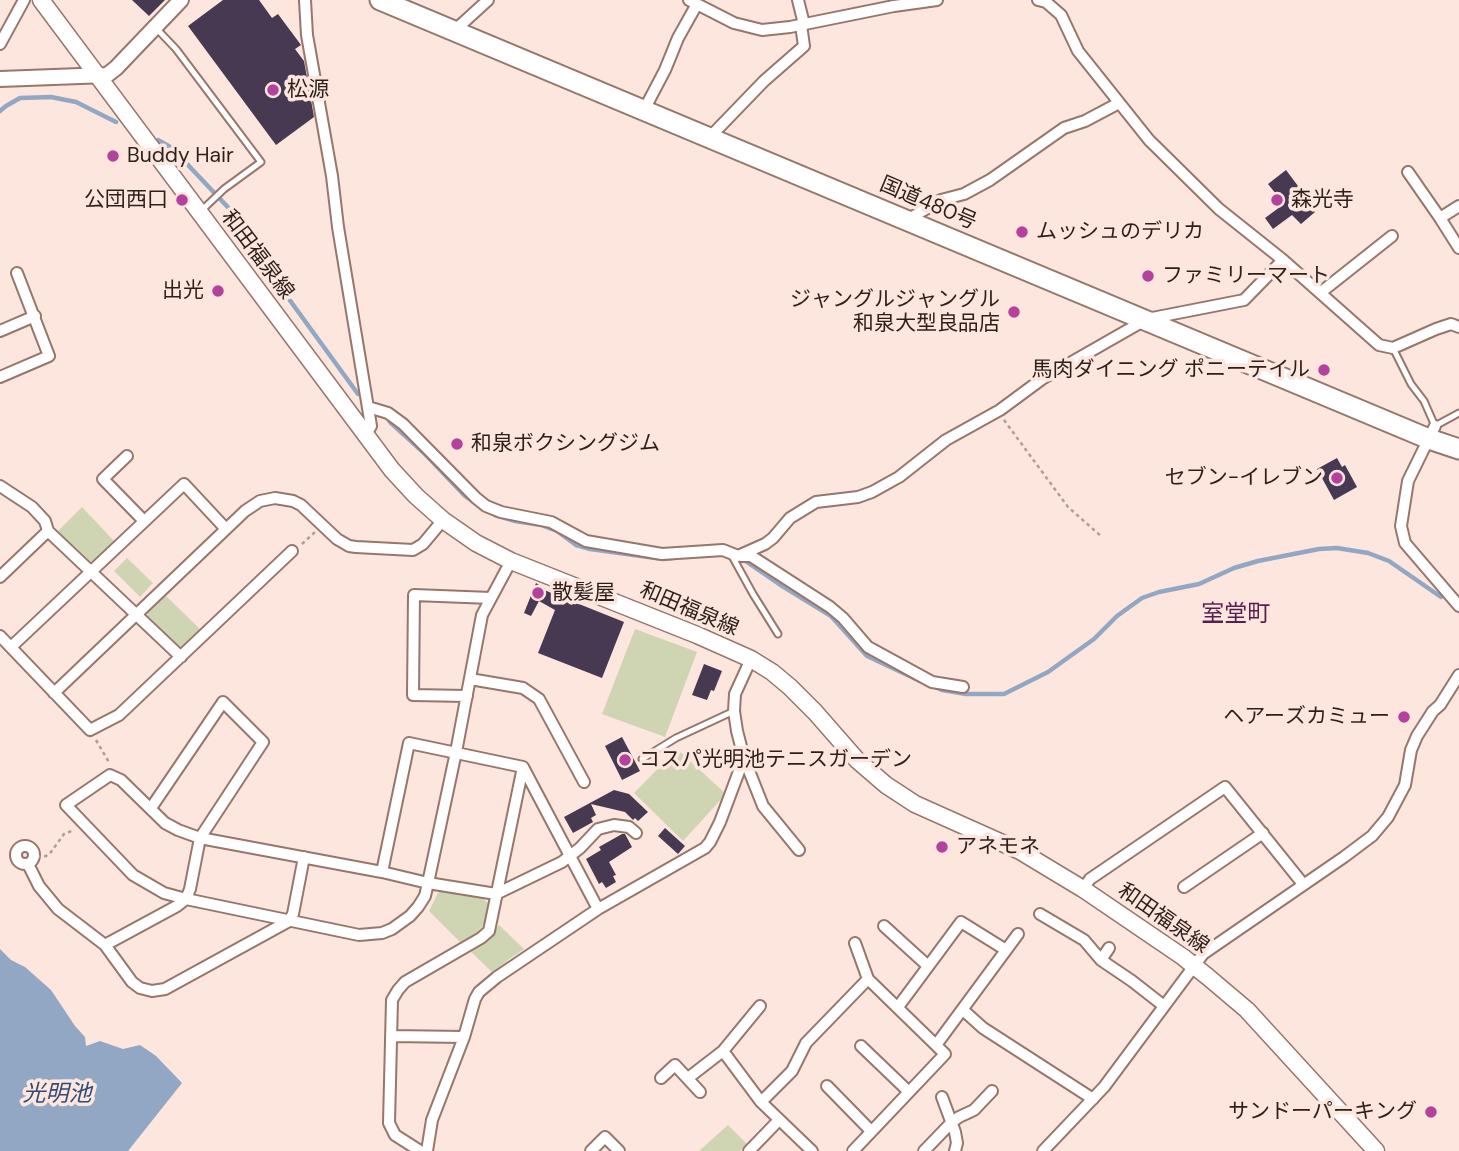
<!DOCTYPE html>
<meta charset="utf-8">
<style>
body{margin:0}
canvas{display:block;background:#fce6de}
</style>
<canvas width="1459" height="1151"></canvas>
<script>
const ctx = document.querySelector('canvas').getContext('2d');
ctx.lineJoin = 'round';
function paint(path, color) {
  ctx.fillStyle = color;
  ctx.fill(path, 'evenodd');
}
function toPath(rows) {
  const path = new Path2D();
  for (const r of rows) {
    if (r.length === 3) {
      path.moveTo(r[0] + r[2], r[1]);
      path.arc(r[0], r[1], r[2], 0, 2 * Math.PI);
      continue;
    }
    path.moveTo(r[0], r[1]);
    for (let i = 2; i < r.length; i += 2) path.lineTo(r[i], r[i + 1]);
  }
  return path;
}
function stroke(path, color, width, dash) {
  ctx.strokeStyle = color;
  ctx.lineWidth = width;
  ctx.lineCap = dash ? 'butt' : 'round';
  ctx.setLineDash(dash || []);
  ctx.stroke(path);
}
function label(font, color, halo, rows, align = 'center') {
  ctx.font = font + ' "DM Sans","Noto Sans JP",sans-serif';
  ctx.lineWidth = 7;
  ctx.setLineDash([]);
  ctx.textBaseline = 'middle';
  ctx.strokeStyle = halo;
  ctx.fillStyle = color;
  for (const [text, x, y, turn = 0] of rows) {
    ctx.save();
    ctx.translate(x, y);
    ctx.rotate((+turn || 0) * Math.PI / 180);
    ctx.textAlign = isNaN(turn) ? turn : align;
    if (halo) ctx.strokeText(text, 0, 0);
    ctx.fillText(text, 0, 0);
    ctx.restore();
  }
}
paint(toPath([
 [82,507,115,542,95,561,90,561,58,531],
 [127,558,153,583,140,597,114,571],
 [166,596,202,631,184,649,179,648,147,618,148,613],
 [635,629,697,652,665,737,602,714],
 [677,749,726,794,683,841,634,793],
 [443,890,482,898,488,903,486,918,482,927,476,933,460,942,429,911,438,893],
 [499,925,524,949,509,959,493,973,471,952,487,942],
 [728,1125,747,1144,740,1151,699,1151]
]), '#cfd5b2');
paint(toPath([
 [0,949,11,960,25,967,51,990,75,1026,85,1037,86,1046,100,1041,123,1049,140,1045,156,1056,182,1083,128,1151,0,1151]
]), '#92a7c4');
stroke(toPath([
 [0,111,6,106,20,98,51,97,76,102,116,122],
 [158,140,172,148,256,237,286,295,358,394],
 [390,422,424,453,465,496,484,509],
 [495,515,515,521,541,525,557,531,576,545,590,549,663,559,673,558],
 [744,560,779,584,831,616,867,656,920,681],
 [935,687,942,690,966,694,1004,694,1048,672,1094,639,1117,616,1142,598,1159,592,1199,584,1234,568,1258,561,1319,549,1337,548,1368,553,1389,561,1441,597]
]), '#92a7c4', 4.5);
paint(toPath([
 [132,0,165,0,149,16],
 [223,0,259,0,272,18,278,14,301,45,295,49,304,61,314,117,276,145,188,26],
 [1286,170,1304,194,1301,196,1315,212,1301,224,1292,215,1273,229,1265,218,1284,204,1268,184],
 [1337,458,1342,467,1345,465,1357,487,1334,500,1317,469],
 [536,583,545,589,544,590,624,622,602,678,538,653,555,610,539,601,531,616,524,613],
 [704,664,722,671,714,691,711,690,707,700,692,695],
 [622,737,640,771,622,780,605,746],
 [614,790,629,794,648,812,638,821,635,818,633,820,625,812,591,804,596,815,591,818,593,822,573,833,564,817],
 [665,828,685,846,678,854,658,836],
 [622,834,625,834,632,847,609,862,616,875,613,876,616,882,606,888,602,882,599,884,586,859,601,850,599,847]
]), '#463951');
const service = toPath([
 [155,27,176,49,261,162,224,189,201,211],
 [1393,348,1411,384,1424,401,1435,426,1459,413],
 [732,556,753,594,778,634],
 [642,759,676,738,734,711]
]);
const minor = toPath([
 [305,0,307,35,332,176,338,227,371,426,366,434],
 [689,0,734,23,762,30,790,27,894,6,937,0],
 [798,0,804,24],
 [1038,0,1046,2,1061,15,1078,51,1149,140,1219,209,1283,260,1379,345,1393,348,1436,329,1451,324,1459,327],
 [454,31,488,0],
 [0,44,24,0],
 [644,110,665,70,678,38,697,4],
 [709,138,764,81,804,46,801,25],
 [1408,172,1440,218,1459,248],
 [1440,218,1459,206],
 [907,220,941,200,964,194,990,180,1064,128,1085,121,1119,103],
 [1320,293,1392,236],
 [0,331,35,316],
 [0,377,49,356,17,273],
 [368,407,388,413,403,424,476,498,486,506,501,512,551,522,586,541,662,554,723,550,738,556,765,544,773,538,790,518,816,502,858,497,872,492,899,477,946,440,1000,410,1042,379,1147,319,1244,300,1283,260],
 [1435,426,1408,481,1401,526,1405,543,1459,606],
 [127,456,103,479,144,521],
 [0,486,32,507,45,521,48,531,181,657],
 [741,556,751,556,830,607,843,618,868,647,932,682,963,687],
 [511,561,482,615,456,752,428,883,425,896,418,907,410,916,392,929,382,933,359,935,186,899,164,893,133,875,66,805,110,775,121,780,165,823,178,830,200,838,382,872,428,883,496,894,562,862,580,848,598,829,614,825,629,827,636,833],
 [0,577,48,531],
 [0,636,90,730,119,715,292,551],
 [11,647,184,484,226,529],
 [470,679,523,688,539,699,584,782],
 [54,693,245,511,260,501,275,498,293,501,301,505,337,539,349,546,356,547,413,550,423,544,443,520],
 [467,696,413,695,414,595,491,598],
 [744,758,763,806,799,850],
 [25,855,9],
 [28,864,39,886,58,909,105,945,132,982,140,988,152,991,165,989,289,921,293,914,304,857],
 [382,872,409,743,523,767],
 [1184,887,1263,833],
 [1083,889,1090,879,1225,787,1303,884],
 [1040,914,1084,940,1101,960,1132,981,1164,1006],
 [884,926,928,966],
 [855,943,868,979],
 [105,945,177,906,186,899,190,889,200,838,263,742,223,702,151,808],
 [1101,960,1109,948],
 [898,1007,961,922,1006,950],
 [963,1010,983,1028,1093,1099],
 [391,1036,464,1037],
 [936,1045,1018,934],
 [861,1046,909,1092],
 [723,1051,761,1102,812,1151],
 [661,1078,675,1065,700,1092],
 [688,1078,723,1051,760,1006],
 [827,1086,871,1131],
 [942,1097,955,1132,957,1143,955,1151],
 [761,1102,792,1071,806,1043,868,979,945,1054,853,1151],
 [420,1151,395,1135,389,1123,392,1000,398,990,405,982,481,938,489,931,523,767,598,909],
 [427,1151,432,1120,464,1037,475,999,479,992,497,977,598,909,705,848,710,842,720,822,744,758,737,731,734,711,735,694,751,659],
 [591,1151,605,1137,619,1151],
 [749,1151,779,1120],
 [924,1151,951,1123,959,1117,974,1110,992,1091],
 [1043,1151,1104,1087,1203,954,1344,857,1372,836,1388,817,1405,785,1411,750,1417,736,1433,711,1440,705,1459,675]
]);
const tertiary = toPath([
 [0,79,107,75,116,68,181,0]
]);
const secondary = toPath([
 [41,0,392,470,416,496,443,520,476,543,511,561,697,635,751,659,772,672,790,687,815,712,857,760,886,785,915,804,1020,851,1083,889,1183,957,1208,977,1247,1010,1376,1151]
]);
const trunk = toPath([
 [380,0,1429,439,1459,449]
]);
stroke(service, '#97766b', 9);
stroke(minor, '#97766b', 14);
stroke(tertiary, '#97766b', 18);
stroke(secondary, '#97766b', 19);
stroke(trunk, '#97766b', 23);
stroke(toPath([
 [1004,420,1068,507,1102,537],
 [302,544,315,532],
 [96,740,110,764],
 [37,857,46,856,51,852,64,834,74,830]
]), '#af9d96', 2.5, [3.5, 3.5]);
stroke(service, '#fff', 5);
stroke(minor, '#fff', 10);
stroke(tertiary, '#fff', 14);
stroke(secondary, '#fff', 16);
stroke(trunk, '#fff', 19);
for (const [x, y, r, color] of [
 [273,90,7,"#b4429d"],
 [113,156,7,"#b4429d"],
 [182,200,7,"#b4429d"],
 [1277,200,7,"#b4429d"],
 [1022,232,7,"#b4429d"],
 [1148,276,7,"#b4429d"],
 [218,291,7,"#b4429d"],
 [1014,312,7,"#b4429d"],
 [1324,370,7,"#b4429d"],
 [457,444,7,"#b4429d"],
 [1337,478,7,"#b4429d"],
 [538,593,7,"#b4429d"],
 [1404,717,7,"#b4429d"],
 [625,760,7,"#b4429d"],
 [942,847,7,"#b4429d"],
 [1431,1112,7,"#b4429d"]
]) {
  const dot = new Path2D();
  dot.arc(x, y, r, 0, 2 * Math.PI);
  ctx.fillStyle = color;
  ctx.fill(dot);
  stroke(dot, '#fce6de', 2.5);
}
label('21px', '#2c1f1a', '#fce6de', [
 ["松源",287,90],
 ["Buddy Hair",127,156],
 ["公団西口",168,200,"right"],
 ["森光寺",1291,200],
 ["ムッシュのデリカ",1036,232],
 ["ファミリーマート",1162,276],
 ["出光",204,291,"right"],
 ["ジャングルジャングル",1000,300,"right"],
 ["和泉大型良品店",1000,324,"right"],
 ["馬肉ダイニング ポニーテイル",1310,370,"right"],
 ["和泉ボクシングジム",471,444],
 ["セブン-イレブン",1323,478,"right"],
 ["散髪屋",552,593],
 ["ヘアーズカミュー",1390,717,"right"],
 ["コスパ光明池テニスガーデン",639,760],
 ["アネモネ",956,847],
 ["サンドーパーキング",1417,1112,"right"]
], 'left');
label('21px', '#2c1f1a', '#fce6de', [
 ["国道480号",928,204,23],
 ["和田福泉線",257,255,53],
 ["和田福泉線",689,610,23],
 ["和田福泉線",1163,919,35]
]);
label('23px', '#561f4b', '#fce6de', [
 ["室堂町",1236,615]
]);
label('italic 23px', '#2f4c76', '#fce6de', [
 ["光明池",57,1095]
]);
</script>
